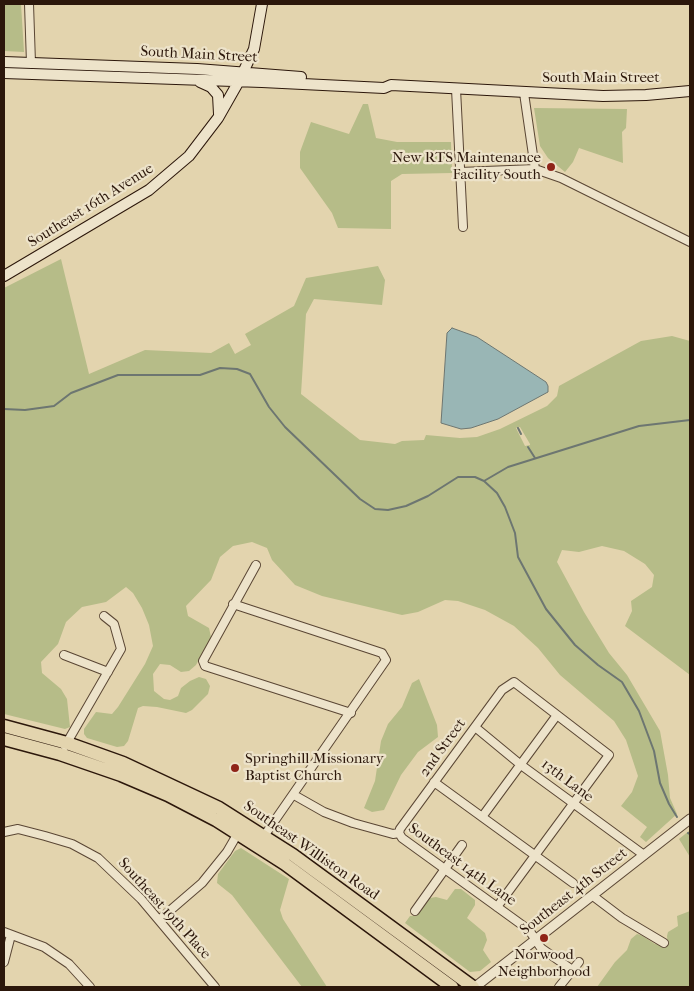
<!DOCTYPE html>
<style>
body{margin:0}
#map{position:relative;width:694px;height:991px;overflow:hidden;background:#e3d4ae;font-family:"IM FELL French Canon",serif}
canvas{display:block}
.frame{position:absolute;inset:0;border:5px solid #2c170b;pointer-events:none}
</style>
<div id="map">
<canvas width="694" height="991"></canvas>
<div class="frame"></div>
</div>
<script>
const ctx = document.querySelector('canvas').getContext('2d');
ctx.lineJoin = 'round';
function paint(path, color) {
  ctx.fillStyle = color;
  ctx.fill(path, 'evenodd');
}
function toPath(rows) {
  const path = new Path2D();
  for (const r of rows) {
    path.moveTo(r[0], r[1]);
    for (let i = 2; i < r.length; i += 2) path.lineTo(r[i], r[i + 1]);
  }
  return path;
}
function stroke(path, color, width, dash) {
  ctx.strokeStyle = color;
  ctx.lineWidth = width;
  ctx.lineCap = dash ? 'butt' : 'round';
  ctx.setLineDash(dash || []);
  ctx.stroke(path);
}
function label(font, color, halo, rows, align = 'center') {
  ctx.font = font + ' "IM FELL French Canon",serif';
  ctx.lineWidth = 4.5;
  ctx.setLineDash([]);
  ctx.textBaseline = 'middle';
  ctx.strokeStyle = halo;
  ctx.fillStyle = color;
  for (const [text, x, y, turn = 0] of rows) {
    ctx.save();
    ctx.translate(x, y);
    ctx.rotate((+turn || 0) * Math.PI / 180);
    ctx.textAlign = isNaN(turn) ? turn : align;
    if (halo) ctx.strokeText(text, 0, 0);
    ctx.fillText(text, 0, 0);
    ctx.restore();
  }
}
paint(toPath([
 [4,4,21,4,24,52,4,51],
 [363,104,368,104,376,138,397,142,451,142,452,173,402,174,391,181,391,229,338,228,332,213,300,168,300,152,311,122,349,134],
 [534,108,627,109,626,128,622,132,623,163,579,148,573,162,565,172,548,158,540,146],
 [61,259,89,374,145,350,211,353,229,343,235,354,251,345,245,334,294,306,306,278,378,266,385,280,382,305,314,299,306,314,301,394,360,440,395,444,402,441,424,440,426,435,460,438,477,437,500,429,547,406,557,396,559,386,641,341,672,336,690,341,690,675,625,626,632,611,631,601,652,587,654,575,645,564,624,551,602,546,579,552,562,550,557,562,584,612,609,653,627,675,660,731,668,775,670,798,677,814,646,842,640,837,647,827,621,806,632,792,638,776,626,740,614,721,560,675,538,648,514,626,485,610,458,601,445,600,418,612,402,615,322,596,295,585,272,560,267,548,252,542,233,546,220,557,211,580,186,606,188,616,209,628,211,637,196,665,189,671,181,672,170,665,160,664,153,674,154,691,164,699,170,700,178,696,181,688,190,681,199,677,206,679,210,686,208,694,192,710,186,713,157,707,143,706,138,708,128,741,124,746,117,747,87,738,84,734,84,729,96,712,112,714,118,707,145,664,153,646,149,625,142,608,133,593,126,587,106,602,82,607,66,622,58,644,41,662,42,673,61,689,67,699,70,727,65,729,4,714,4,288],
 [520,427,530,444,530,445,525,446,516,428],
 [419,679,437,725,438,737,418,752,401,775,384,810,372,812,364,808,375,781,381,741,388,724,402,707,412,683],
 [690,830,690,857,679,839],
 [241,848,289,879,280,910,283,919,327,987,302,987,232,895,217,883,218,874,235,851],
 [455,889,461,889,475,900,475,905,467,918,485,933,487,940,483,950,491,962,480,971,470,972,405,923,410,916,416,916,430,898,436,897,447,900],
 [690,911,690,987,597,987,615,962,627,950,631,939,637,934,641,935,655,944,668,946,667,936,668,932,678,926,677,916]
]), '#b6bc88');
const water = toPath([
 [452,328,477,337,546,382,548,386,548,392,498,419,471,428,461,429,441,423,447,333,452,328]
]);
paint(water, '#99b6b5');
stroke(water, '#6d7671', 1);
stroke(toPath([
 [4,409,25,410,54,406,71,393,118,375,200,375,220,368,237,369,250,374,269,407,285,427,360,499,375,509,388,510,406,506,428,496,458,477,475,477,484,481,497,493,505,507,515,533,518,557,546,609,575,645,598,665,622,682,639,711,654,751,660,783,669,804,677,817],
 [518,428,521,434],
 [528,447,535,458],
 [484,481,508,467,639,426,690,420],
 [688,833,690,834]
]), '#6d7671', 2);
const minor = toPath([
 [29,4,31,63],
 [456,89,463,227],
 [524,93,535,169],
 [460,172,535,169,561,178,690,242],
 [256,565,203,661,205,666,351,713],
 [233,604,382,653,386,660,262,839],
 [64,655,108,672],
 [475,727,521,765,644,855],
 [65,746,121,649,114,624,104,616],
 [434,782,573,883],
 [294,795,324,812,353,823,393,834,399,833],
 [482,817,557,715],
 [4,832,18,829,45,836,72,844,98,858,141,899,215,987],
 [399,833,400,829,502,690,514,682,609,755,497,907],
 [399,833,402,838,529,930,541,948,571,969],
 [593,896,622,918,664,943],
 [415,911,462,845],
 [159,920,202,883,227,852,238,833],
 [4,932,44,947,69,964,90,987],
 [4,962,11,935],
 [559,987,579,962]
]);
const tertiary = toPath([
 [475,987,690,819]
]);
const secondary = toPath([
 [4,62,197,69,301,77],
 [4,73,262,82,384,88,391,85,603,96,646,95,690,91],
 [200,82,211,87,218,95,219,114],
 [4,276,149,190,189,156,218,118,239,81,254,49,262,4]
]);
const trunk = toPath([
 [4,726,67,743,123,763,219,808,293,855,473,987],
 [4,739,60,754,121,775,168,795,216,820,285,864,452,987]
]);
stroke(minor, '#5a4634', 10);
stroke(tertiary, '#5a4634', 11);
stroke(secondary, '#2c170b', 12);
stroke(trunk, '#2c170b', 15);
stroke(minor, '#ede3ca', 8);
stroke(tertiary, '#ede3ca', 9);
stroke(secondary, '#ede3ca', 10);
stroke(trunk, '#e3d4ae', 12);
for (const [x, y, r, color] of [
 [551,167,5,"#8f2418"],
 [235,768,5,"#8f2418"],
 [544,938,5,"#8f2418"]
]) {
  const dot = new Path2D();
  dot.arc(x, y, r, 0, 2 * Math.PI);
  ctx.fillStyle = color;
  ctx.fill(dot);
  stroke(dot, '#ede3ca', 2);
}
label('15px', '#2c170b', '#ede3ca', [
 ["South Main Street",199,55,3],
 ["South Main Street",601,78],
 ["Southeast 16th Avenue",91,206,-32],
 ["2nd Street",443,748,-54],
 ["13th Lane",567,781,37],
 ["Southeast Williston Road",311,851,35],
 ["Southeast 14th Lane",462,865,36],
 ["Southeast 4th Street",574,892,-38],
 ["Southeast 19th Place",164,909,48]
]);
label('15px', '#2c170b', '#ede3ca', [
 ["New RTS Maintenance",541,158],
 ["Facility South",541,175],
 ["Springhill Missionary",245,759,"left"],
 ["Baptist Church",245,776,"left"],
 ["Norwood",544,955,"center"],
 ["Neighborhood",544,972,"center"]
], 'right');
</script>
